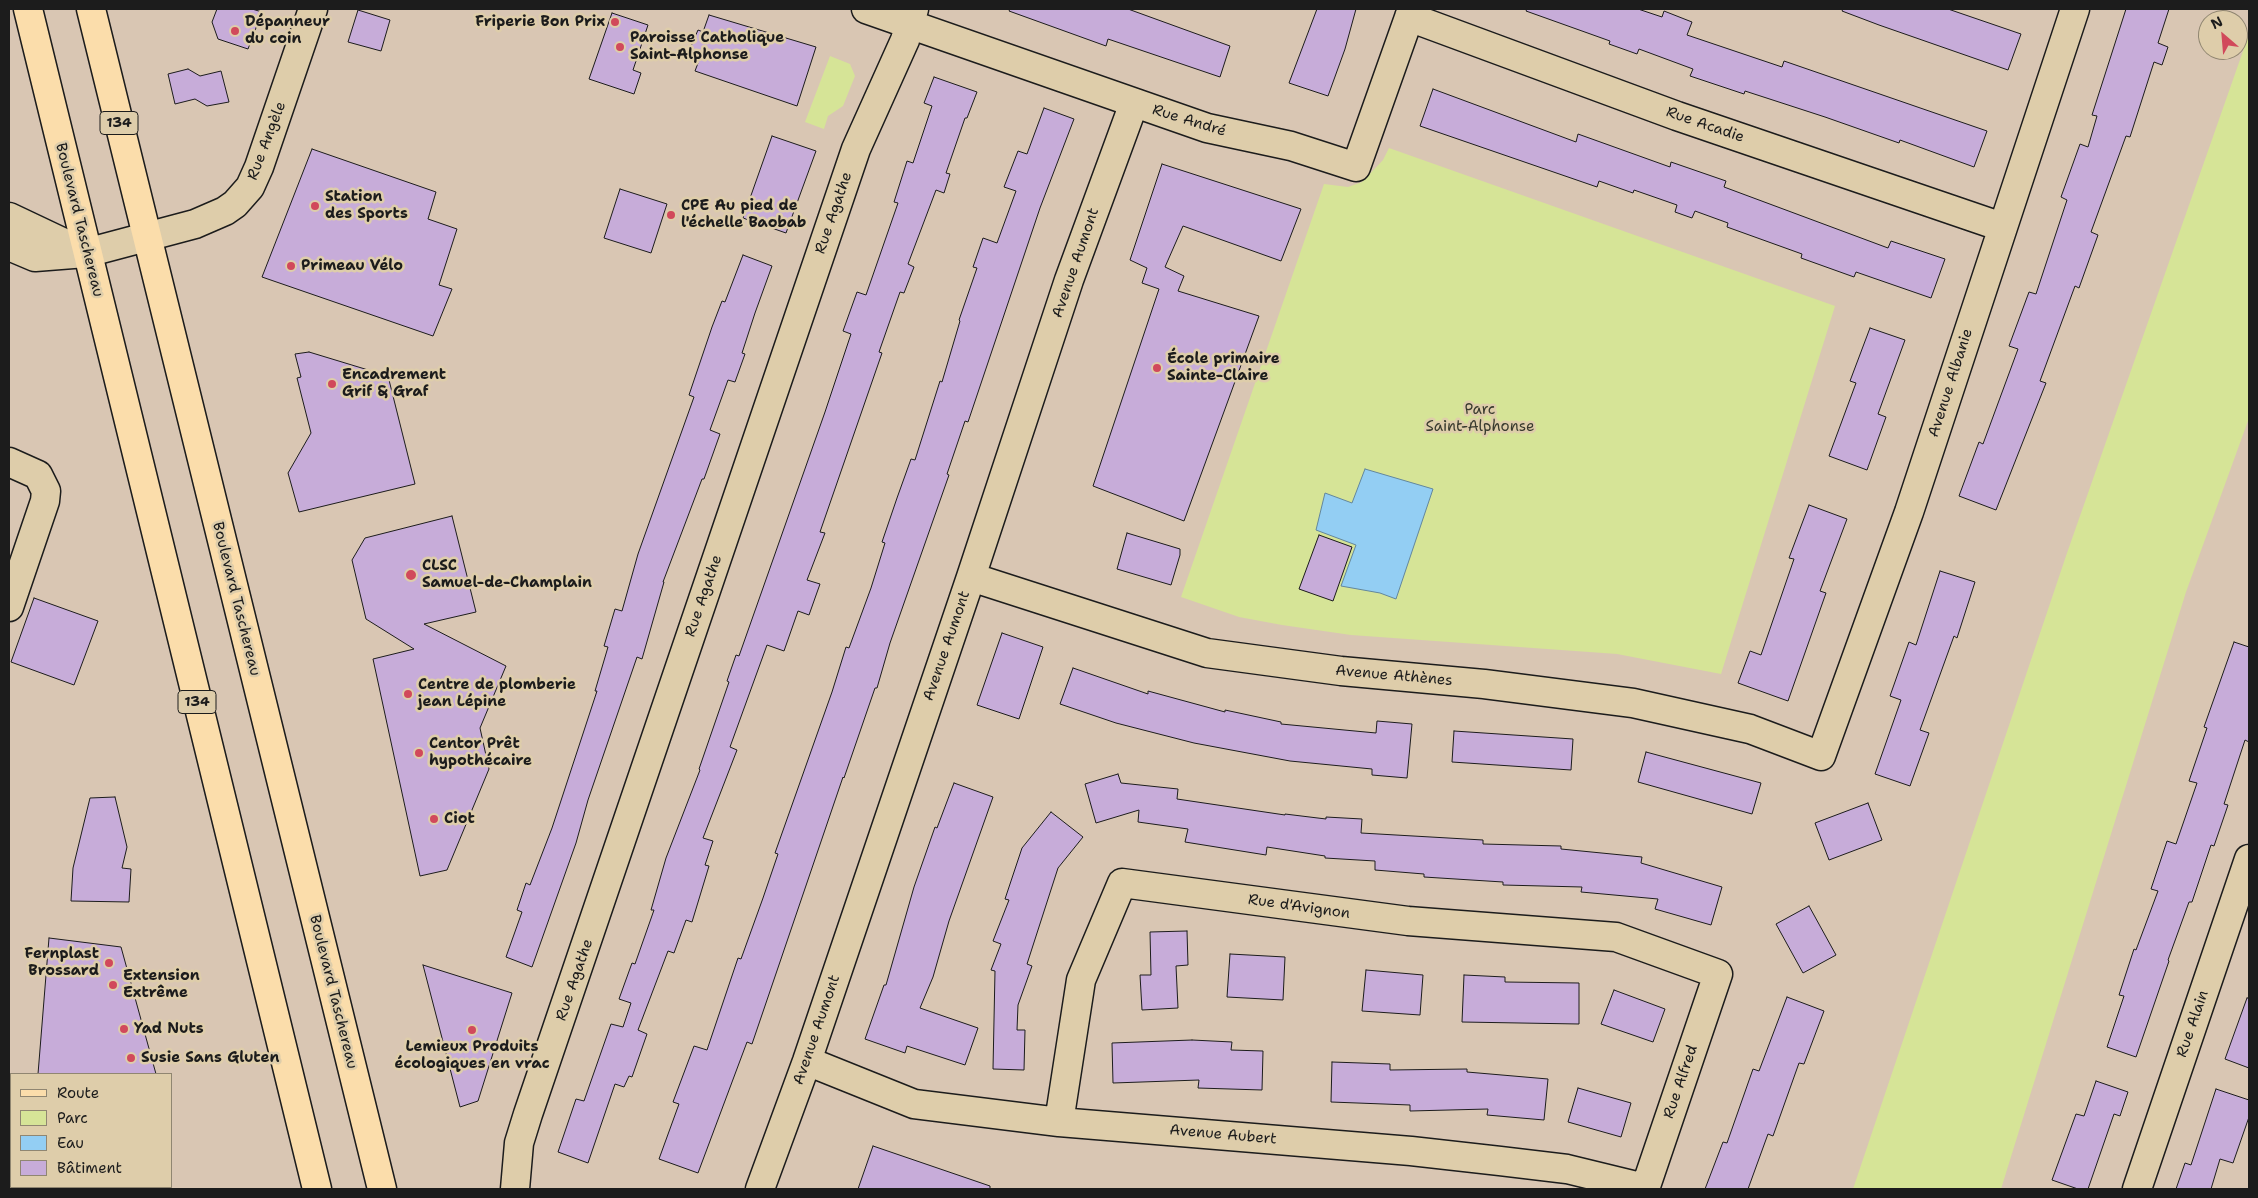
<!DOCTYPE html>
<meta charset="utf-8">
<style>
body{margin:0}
#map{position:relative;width:2258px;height:1198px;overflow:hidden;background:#d9c6b3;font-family:"Shantell Sans",sans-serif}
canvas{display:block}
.frame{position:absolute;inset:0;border:10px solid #1c1c1c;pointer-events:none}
.legend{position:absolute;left:10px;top:1073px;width:162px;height:115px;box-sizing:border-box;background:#decdaa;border:1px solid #908671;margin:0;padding:6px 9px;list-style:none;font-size:15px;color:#1c1c1c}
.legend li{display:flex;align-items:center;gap:10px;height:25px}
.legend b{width:25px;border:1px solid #908671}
.north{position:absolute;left:2198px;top:10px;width:50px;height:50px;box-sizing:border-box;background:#decdaa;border:1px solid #908671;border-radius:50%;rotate:333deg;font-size:14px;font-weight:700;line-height:20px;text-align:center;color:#1c1c1c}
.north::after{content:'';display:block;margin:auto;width:18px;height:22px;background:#d1495b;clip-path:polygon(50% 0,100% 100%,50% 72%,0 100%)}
</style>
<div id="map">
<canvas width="2258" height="1198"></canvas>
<div class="frame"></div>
<ul class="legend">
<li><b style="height:6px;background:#fbddab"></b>Route</li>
<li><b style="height:14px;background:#d6e497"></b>Parc</li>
<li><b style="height:14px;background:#93cef3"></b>Eau</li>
<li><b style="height:14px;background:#c7acd9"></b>Bâtiment</li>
</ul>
<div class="north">N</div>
</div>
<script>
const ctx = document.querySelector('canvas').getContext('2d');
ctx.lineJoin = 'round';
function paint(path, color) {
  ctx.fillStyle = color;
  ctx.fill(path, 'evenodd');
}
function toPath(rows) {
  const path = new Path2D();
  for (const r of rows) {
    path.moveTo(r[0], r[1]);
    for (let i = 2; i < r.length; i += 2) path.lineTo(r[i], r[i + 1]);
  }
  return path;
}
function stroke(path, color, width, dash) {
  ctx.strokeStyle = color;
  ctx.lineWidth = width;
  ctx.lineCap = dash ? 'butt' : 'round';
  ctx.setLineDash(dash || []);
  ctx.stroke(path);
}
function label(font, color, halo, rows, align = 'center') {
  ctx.font = font + ' "Shantell Sans",sans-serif';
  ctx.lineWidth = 5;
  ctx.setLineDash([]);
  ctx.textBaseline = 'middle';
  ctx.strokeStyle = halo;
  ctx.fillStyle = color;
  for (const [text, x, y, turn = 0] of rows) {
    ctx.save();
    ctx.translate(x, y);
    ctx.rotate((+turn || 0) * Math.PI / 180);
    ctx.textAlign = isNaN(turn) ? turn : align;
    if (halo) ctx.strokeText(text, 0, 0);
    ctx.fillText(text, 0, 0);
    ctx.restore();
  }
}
paint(toPath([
 [2249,34,2249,418,2186,592,2001,1189,1853,1189,2067,553],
 [830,56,850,64,855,76,843,106,828,116,824,129,805,122],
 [1389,148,1835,306,1721,674,1617,654,1351,635,1282,625,1239,617,1181,597,1324,184,1348,187,1362,182,1383,160]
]), '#d6e497');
const water = toPath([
 [1365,469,1433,489,1396,599,1380,593,1341,586,1356,545,1316,530,1325,493,1352,503,1365,469]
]);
paint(water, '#93cef3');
stroke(water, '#63879d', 1);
const building = toPath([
 [217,9,252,9,262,12,248,49,218,39,212,22,217,9],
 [1010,9,1128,9,1230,46,1220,77,1108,39,1106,46,1009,11,1010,9],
 [1317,9,1356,9,1345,49,1328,96,1289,83,1317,9],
 [1527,9,1638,9,1662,17,1664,11,1692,22,1687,35,1782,67,1784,61,1987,131,1974,167,1900,140,1899,143,1825,117,1745,91,1744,94,1690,76,1693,69,1639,49,1637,54,1609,44,1610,41,1526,11,1527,9],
 [1843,9,1948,9,2021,34,2008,70,1879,25,1842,11,1843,9],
 [2126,9,2169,9,2158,43,2168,47,2162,65,2154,62,2130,137,2126,136,2091,232,2098,235,2079,288,2075,286,2040,381,2046,383,1996,510,1959,496,1979,442,1983,444,2018,349,2009,346,2029,292,2036,294,2067,200,2061,197,2080,144,2088,147,2097,116,2092,115,2126,9],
 [358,10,390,20,381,51,348,42,358,10],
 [612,13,648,25,633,70,641,73,634,94,589,79,612,13],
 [709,15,816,47,797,106,695,71,698,63,686,58,698,30,703,32,709,15],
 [188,69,200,76,221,71,229,102,207,106,195,99,175,104,168,74,188,69],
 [934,77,977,92,967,118,965,118,946,173,950,174,944,193,936,190,908,264,914,267,904,293,900,292,879,352,882,353,820,532,825,533,807,580,820,584,809,615,798,611,784,651,767,645,730,747,737,750,703,838,713,841,705,865,709,866,692,922,686,920,674,953,668,951,638,1030,647,1034,632,1077,629,1076,624,1087,615,1084,588,1163,558,1152,576,1099,584,1101,611,1024,623,1027,631,1003,619,999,632,963,635,964,654,910,651,910,666,858,700,770,699,769,729,682,727,681,736,655,739,656,825,412,851,334,843,331,857,292,866,295,898,203,894,202,907,161,913,163,932,106,924,103,934,77],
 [1433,89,1576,142,1578,134,1670,167,1671,162,1726,181,1724,187,1888,248,1891,241,1945,259,1931,298,1856,272,1854,277,1801,258,1802,254,1727,227,1728,223,1695,211,1692,218,1675,212,1677,205,1634,190,1633,193,1599,181,1597,187,1420,126,1433,89],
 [1044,108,1074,119,1040,208,968,422,965,421,947,474,949,475,890,643,877,688,875,688,844,778,843,777,752,1044,747,1042,698,1173,659,1159,679,1104,673,1102,694,1046,707,1050,738,958,741,959,763,898,778,854,775,853,832,692,846,647,849,648,871,588,885,543,882,542,897,498,911,459,915,460,940,381,942,382,960,321,959,320,977,268,973,267,983,238,997,243,1016,191,1004,187,1018,151,1027,154,1044,108],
 [772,136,816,151,786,233,743,218,772,136],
 [312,149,436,192,428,219,457,229,439,285,452,289,433,336,262,277,312,149],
 [1162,164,1301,209,1281,261,1183,226,1165,267,1184,276,1178,291,1259,316,1184,521,1093,486,1159,289,1142,283,1147,268,1130,260,1162,164],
 [620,189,667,204,651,253,604,238,620,189],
 [743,255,772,266,755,313,742,353,745,354,735,382,728,380,710,430,720,434,704,479,702,479,663,582,664,582,642,659,637,657,588,800,576,843,532,967,506,957,522,912,517,910,526,883,530,885,552,828,597,691,595,691,608,647,604,646,615,609,622,611,638,554,694,397,689,395,712,327,722,301,725,302,743,255],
 [1870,328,1905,340,1878,414,1886,417,1867,470,1829,456,1856,383,1850,381,1870,328],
 [309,352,388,376,415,484,299,512,288,473,311,433,297,378,301,377,295,354,309,352],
 [1809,505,1847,519,1820,591,1826,593,1788,701,1738,683,1750,651,1761,655,1794,559,1789,558,1809,505],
 [452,516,476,612,424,624,506,666,480,728,489,769,447,870,420,876,373,659,414,649,366,619,352,560,365,538,452,516],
 [1127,533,1180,549,1180,555,1171,585,1117,569,1127,533],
 [1319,535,1352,547,1333,601,1299,589,1319,535],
 [1940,571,1975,582,1957,638,1954,636,1920,730,1929,733,1910,786,1875,774,1901,700,1890,696,1909,642,1916,645,1940,571],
 [34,598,98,621,74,685,11,662,34,598],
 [1002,633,1043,647,1019,719,977,705,1002,633],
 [2234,642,2249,647,2249,742,2245,740,2224,804,2228,805,2214,846,2211,845,2192,902,2189,902,2168,960,2169,961,2136,1057,2107,1047,2124,996,2119,995,2134,949,2136,950,2158,891,2151,889,2167,841,2176,844,2197,783,2189,781,2207,728,2204,727,2234,642],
 [1073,668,1148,694,1148,691,1225,712,1225,710,1281,722,1281,724,1376,733,1377,721,1412,724,1407,778,1372,775,1372,769,1290,761,1194,743,1116,723,1060,704,1073,668],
 [1454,731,1573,739,1571,770,1452,762,1454,731],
 [1646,752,1761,783,1752,814,1638,782,1646,752],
 [1118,774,1121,783,1178,789,1177,799,1285,815,1285,814,1326,819,1326,817,1362,819,1361,833,1483,840,1483,844,1561,846,1561,849,1642,857,1641,863,1722,887,1711,925,1655,909,1658,899,1581,892,1582,887,1503,885,1503,882,1424,877,1424,874,1375,870,1375,861,1325,858,1325,856,1267,847,1266,855,1185,842,1188,829,1138,822,1139,810,1096,823,1085,784,1118,774],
 [954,783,993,797,949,921,933,977,920,1008,978,1028,965,1065,907,1046,905,1053,865,1039,884,985,886,985,914,887,935,827,937,828,954,783],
 [115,797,127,847,122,868,131,869,129,902,71,901,73,868,90,798,115,797],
 [1868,803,1882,840,1829,860,1815,823,1868,803],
 [1051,812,1083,837,1058,868,1027,964,1032,966,1018,1005,1017,1030,1025,1030,1024,1070,993,1069,995,971,991,970,1001,944,993,941,1009,900,1005,899,1022,848,1051,812],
 [1809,906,1836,955,1803,973,1776,924,1809,906],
 [1187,931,1188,965,1176,966,1178,1008,1142,1010,1140,975,1151,975,1150,932,1187,931],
 [49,938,121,947,156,1074,38,1074,49,938],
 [1230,954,1285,957,1283,1000,1227,997,1230,954],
 [423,965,512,993,478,1101,460,1107,423,965],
 [1366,970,1423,975,1420,1015,1362,1011,1366,970],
 [1464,975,1505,977,1505,982,1579,983,1579,1024,1462,1022,1464,975],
 [1614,990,1665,1009,1653,1042,1601,1024,1614,990],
 [1787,997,1824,1011,1804,1064,1799,1063,1773,1136,1768,1134,1748,1189,1705,1189,1723,1142,1727,1143,1753,1069,1759,1071,1787,997],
 [2247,998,2249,998,2249,1068,2225,1059,2247,998],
 [1192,1040,1232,1042,1231,1050,1263,1051,1262,1090,1198,1088,1199,1080,1113,1083,1112,1043,1192,1040],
 [1332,1062,1390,1064,1390,1070,1467,1069,1467,1072,1548,1079,1544,1120,1487,1115,1488,1109,1410,1111,1410,1105,1331,1102,1332,1062],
 [2096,1081,2128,1092,2120,1116,2114,1114,2088,1189,2078,1189,2052,1180,2076,1114,2084,1116,2096,1081],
 [1578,1088,1631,1103,1621,1137,1568,1122,1578,1088],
 [2216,1089,2249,1100,2249,1117,2233,1163,2220,1159,2211,1189,2176,1189,2185,1163,2191,1165,2216,1089],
 [873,1146,990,1186,990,1189,858,1189,873,1146]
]);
paint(building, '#c7acd9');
stroke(building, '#1c1c1c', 1);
const minor = toPath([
 [866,9,1207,128,1291,146,1356,167,1412,9],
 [1409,17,1677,116,2002,227],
 [9,217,85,253],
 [9,246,35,257,86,253,195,224,225,211,235,204,250,187,259,167,313,9],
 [9,462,38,475,46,491,45,501,9,607],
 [971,577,1207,653,1341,671,1484,684,1633,703,1750,729,1821,756,1909,512,2075,9],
 [807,1061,914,1104,1059,1122,1411,1151,1500,1161,1567,1169,1645,1188],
 [1059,1122,1081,980,1122,883,1408,921,1616,937,1718,974,1645,1189],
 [515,1189,519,1143,528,1114,856,149,905,40,914,9],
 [760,1189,807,1061,971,577,1069,280,1134,103],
 [2137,1189,2249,859]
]);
const major = toPath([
 [28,9,317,1189],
 [91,9,382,1189]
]);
stroke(minor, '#1c1c1c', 31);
stroke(major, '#1c1c1c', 31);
stroke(minor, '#decdaa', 28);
stroke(major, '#fbddab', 28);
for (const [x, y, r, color] of [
 [615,22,5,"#d1495b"],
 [235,31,5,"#d1495b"],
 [620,47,5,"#d1495b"],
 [315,206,5,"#d1495b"],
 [671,215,5,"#d1495b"],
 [291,266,5,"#d1495b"],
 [1157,368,5,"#d1495b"],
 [332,384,5,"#d1495b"],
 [411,575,6,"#d1495b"],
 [408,694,5,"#d1495b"],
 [419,753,5,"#d1495b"],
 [434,819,5,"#d1495b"],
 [109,963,5,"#d1495b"],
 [113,985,5,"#d1495b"],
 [124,1029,5,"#d1495b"],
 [472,1030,5,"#d1495b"],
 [131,1058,5,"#d1495b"]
]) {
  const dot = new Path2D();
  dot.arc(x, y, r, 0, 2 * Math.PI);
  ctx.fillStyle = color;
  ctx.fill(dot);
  stroke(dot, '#decdaa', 2);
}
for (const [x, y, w] of [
 [119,123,38],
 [197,702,38]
]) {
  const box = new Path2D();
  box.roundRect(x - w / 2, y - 11.5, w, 23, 4);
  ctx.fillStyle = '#decdaa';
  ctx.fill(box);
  stroke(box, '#1c1c1c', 1);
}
label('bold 14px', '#1c1c1c', null, [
 ["134",119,123],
 ["134",197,702]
]);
label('bold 15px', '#1c1c1c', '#decdaa', [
 ["Dépanneur",245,22],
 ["du coin",245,39],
 ["Friperie Bon Prix",605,22,"right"],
 ["Paroisse Catholique",630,38],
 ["Saint-Alphonse",630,55],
 ["Station",325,197],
 ["des Sports",325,214],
 ["CPE Au pied de",681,206],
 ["l'échelle Baobab",681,223],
 ["Primeau Vélo",301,266],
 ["École primaire",1167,359],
 ["Sainte-Claire",1167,376],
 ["Encadrement",342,375],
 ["Grif & Graf",342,392],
 ["CLSC",422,566],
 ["Samuel-de-Champlain",422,583],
 ["Centre de plomberie",418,685],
 ["jean Lépine",418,702],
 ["Centor Prêt",429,744],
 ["hypothécaire",429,761],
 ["Ciot",444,819],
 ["Fernplast",99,954,"right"],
 ["Brossard",99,971,"right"],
 ["Extension",123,976],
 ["Extrême",123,993],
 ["Yad Nuts",134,1029],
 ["Lemieux Produits",472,1047,"center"],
 ["écologiques en vrac",472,1064,"center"],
 ["Susie Sans Gluten",141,1058]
], 'left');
label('15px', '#1c1c1c', '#decdaa', [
 ["Rue André",1189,121,17],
 ["Rue Acadie",1705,125,19],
 ["Rue Angèle",267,141,-69],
 ["Rue Agathe",834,213,-71],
 ["Boulevard Taschereau",79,220,76],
 ["Avenue Aumont",1076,263,-71],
 ["Avenue Albanie",1951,383,-72],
 ["Rue Agathe",704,596,-71],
 ["Boulevard Taschereau",236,599,76],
 ["Avenue Aumont",947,646,-71],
 ["Avenue Athènes",1394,676,5],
 ["Rue d'Avignon",1299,907,8],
 ["Rue Agathe",575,980,-71],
 ["Boulevard Taschereau",333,992,76],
 ["Rue Alain",2193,1024,-71],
 ["Avenue Aumont",817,1030,-71],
 ["Rue Alfred",1681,1082,-71],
 ["Avenue Aubert",1223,1135,5]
]);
label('15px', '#383a2e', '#decdaa', [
 ["Parc",1480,410],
 ["Saint-Alphonse",1480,427]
]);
</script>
